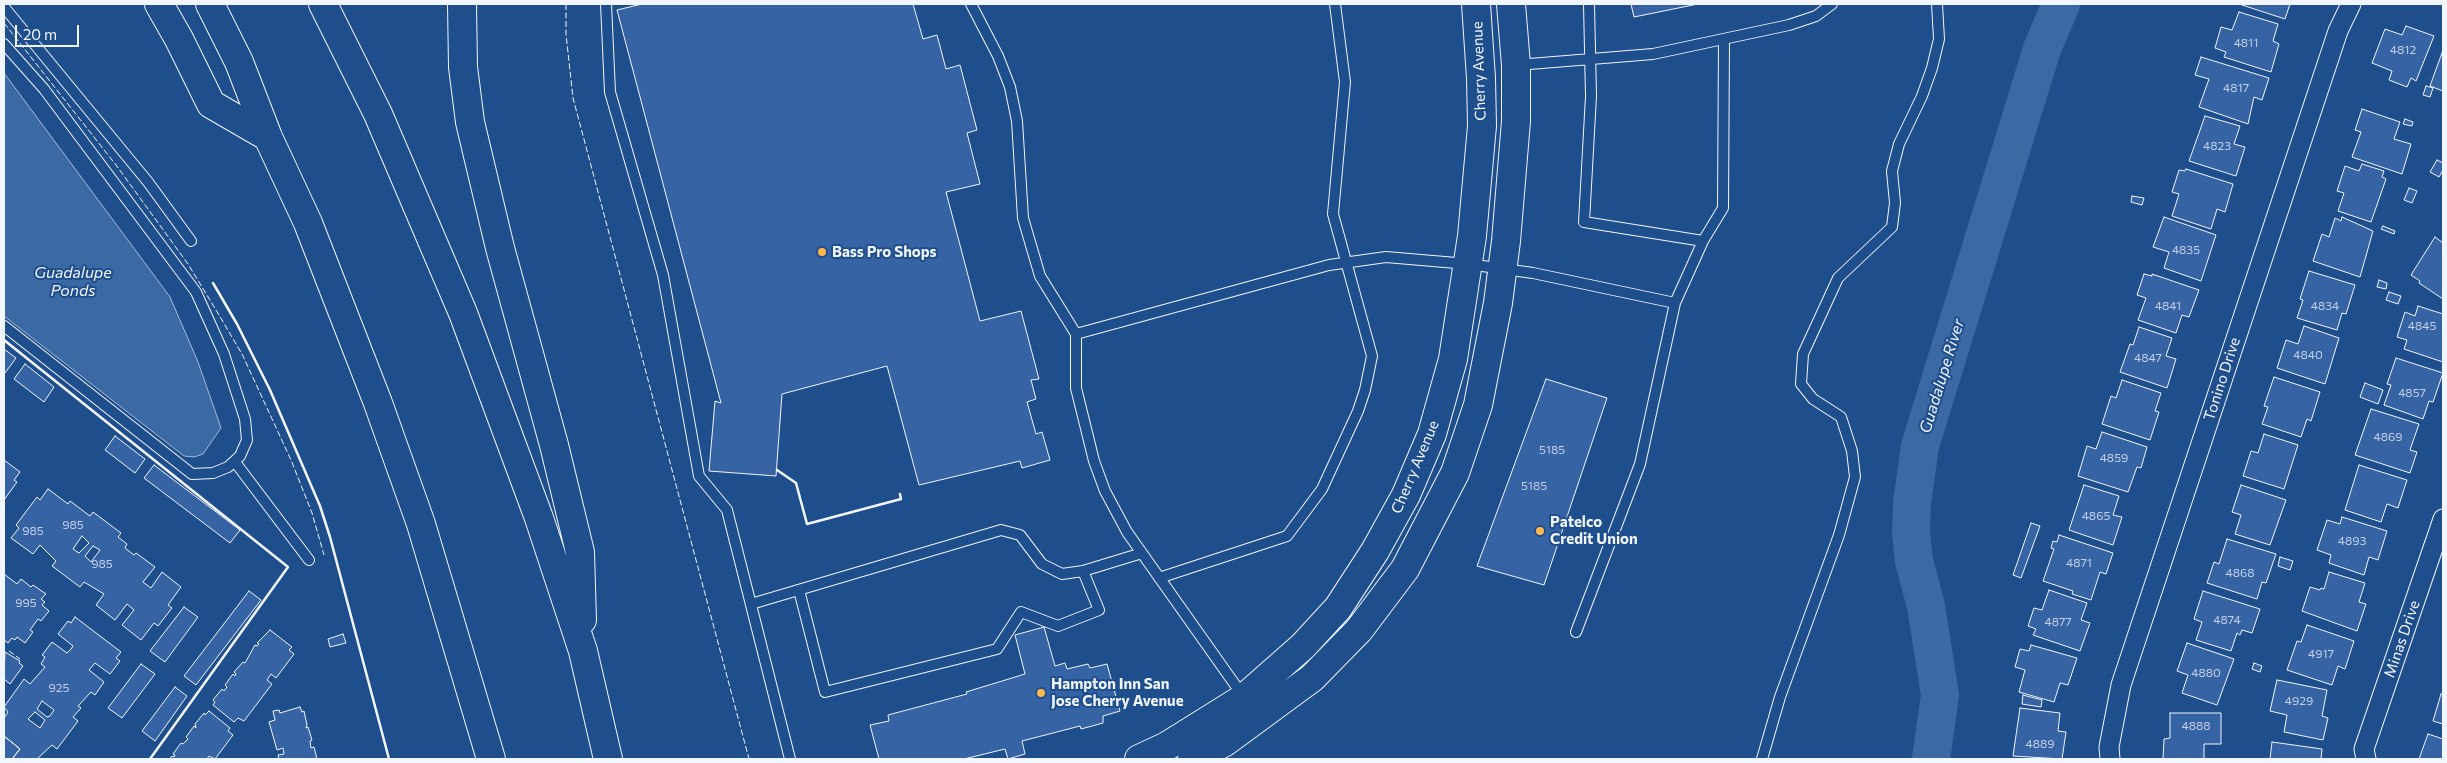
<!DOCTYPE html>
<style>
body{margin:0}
#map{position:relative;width:2447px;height:763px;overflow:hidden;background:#1f4e8c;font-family:Commissioner,sans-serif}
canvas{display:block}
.frame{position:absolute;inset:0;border:5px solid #f2f6ff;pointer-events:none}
.scale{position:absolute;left:15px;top:25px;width:64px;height:22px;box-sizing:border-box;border:2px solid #f2f6ff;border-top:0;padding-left:6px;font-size:15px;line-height:18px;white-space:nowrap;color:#f2f6ff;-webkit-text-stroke:4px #1f4e8c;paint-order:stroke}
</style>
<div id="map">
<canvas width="2447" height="763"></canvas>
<div class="frame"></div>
<div class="scale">20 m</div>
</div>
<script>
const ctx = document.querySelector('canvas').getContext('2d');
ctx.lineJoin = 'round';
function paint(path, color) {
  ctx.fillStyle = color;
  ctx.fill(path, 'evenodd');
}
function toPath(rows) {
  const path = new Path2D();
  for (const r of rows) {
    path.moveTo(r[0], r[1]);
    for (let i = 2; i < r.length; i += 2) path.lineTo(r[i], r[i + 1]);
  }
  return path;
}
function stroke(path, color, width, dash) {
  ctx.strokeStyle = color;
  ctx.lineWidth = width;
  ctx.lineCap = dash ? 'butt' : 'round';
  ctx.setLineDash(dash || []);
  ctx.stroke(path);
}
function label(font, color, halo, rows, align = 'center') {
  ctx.font = font + ' Commissioner,sans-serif';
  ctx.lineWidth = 4;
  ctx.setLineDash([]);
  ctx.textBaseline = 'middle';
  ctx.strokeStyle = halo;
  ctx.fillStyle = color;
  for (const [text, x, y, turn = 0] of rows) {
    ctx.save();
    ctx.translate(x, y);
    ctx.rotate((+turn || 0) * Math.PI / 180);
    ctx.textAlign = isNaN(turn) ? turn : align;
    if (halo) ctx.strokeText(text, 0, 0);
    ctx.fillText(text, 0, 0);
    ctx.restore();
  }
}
const water = toPath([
 [4,73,170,297,198,362,221,428,203,454,194,457,184,456,4,316,4,73]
]);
paint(water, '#3b69a3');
stroke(water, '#a8bbd7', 1);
stroke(toPath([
 [1931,759,1940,695,1926,606,1914,561,1911,532,1912,503,1920,446,2042,49,2061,4]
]), '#3b69a3', 38);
const building = toPath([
 [642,4,913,4,923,39,937,35,946,69,960,65,977,130,967,133,980,184,946,192,980,321,1021,311,1039,379,1031,380,1036,399,1027,402,1036,434,1042,432,1050,460,1022,468,1020,461,919,485,887,366,782,394,776,476,709,471,715,401,721,403,617,10,642,4],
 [1631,4,1698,4,1634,17,1631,4],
 [2239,4,2290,4,2285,19,2239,4],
 [2239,12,2278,24,2273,41,2279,44,2271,72,2224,57,2226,52,2215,48,2221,27,2232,30,2239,12],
 [2406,26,2434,36,2416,81,2411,78,2407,87,2389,80,2392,71,2372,63,2385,29,2402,35,2406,26],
 [2443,50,2443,91,2430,86,2443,50],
 [2201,57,2269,78,2262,100,2254,97,2248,124,2199,107,2209,79,2195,75,2201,57],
 [2426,86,2433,88,2430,97,2423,95,2426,86],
 [2362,109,2400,122,2394,139,2411,144,2402,174,2352,157,2361,132,2355,130,2362,109],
 [2205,116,2240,126,2234,144,2245,147,2236,176,2189,161,2205,116],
 [2405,119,2413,122,2412,126,2403,124,2405,119],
 [2437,160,2443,163,2443,170,2439,177,2430,172,2437,160],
 [2362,164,2384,171,2382,177,2386,179,2371,222,2338,211,2344,193,2337,191,2345,166,2359,171,2362,164],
 [2186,169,2233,184,2225,212,2217,209,2211,229,2172,216,2179,194,2172,192,2179,170,2185,171,2186,169],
 [2409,188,2417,191,2412,203,2404,200,2409,188],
 [2132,196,2144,198,2142,205,2131,202,2132,196],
 [2164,217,2216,235,2201,281,2164,268,2169,252,2153,247,2164,217],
 [2342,217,2373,231,2360,277,2313,261,2322,234,2329,237,2335,218,2341,221,2342,217],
 [2383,226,2395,231,2394,234,2381,229,2383,226],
 [2435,237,2443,243,2443,299,2419,283,2420,281,2411,275,2435,237],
 [2309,271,2355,285,2346,314,2342,313,2337,330,2297,318,2303,300,2300,299,2309,271],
 [2144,274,2152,276,2152,274,2199,290,2189,317,2182,315,2176,333,2138,320,2146,298,2137,295,2144,274],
 [2379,280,2387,283,2386,289,2377,287,2379,280],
 [2389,292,2401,296,2398,304,2386,300,2389,292],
 [2418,306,2443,314,2443,362,2404,349,2407,340,2397,337,2405,312,2415,316,2418,306],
 [2304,326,2339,338,2325,384,2277,368,2286,340,2298,344,2304,326],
 [2139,327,2172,338,2166,356,2176,359,2167,388,2120,372,2130,344,2133,345,2139,327],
 [4,349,16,358,5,373,4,371,4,349],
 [2396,358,2443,373,2433,402,2429,401,2423,419,2384,405,2391,385,2387,384,2396,358],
 [25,364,54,387,44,402,14,379,25,364],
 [2274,377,2320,392,2311,421,2307,419,2301,437,2262,424,2268,407,2264,406,2274,377],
 [1546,379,1607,398,1544,585,1477,566,1546,379],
 [2122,380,2161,393,2155,411,2159,412,2150,440,2102,424,2111,396,2116,398,2122,380],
 [2365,383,2383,390,2378,404,2360,397,2365,383],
 [2371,409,2419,424,2410,450,2417,452,2410,473,2355,455,2371,409],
 [2102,432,2147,447,2141,468,2137,467,2128,492,2078,476,2087,446,2096,449,2102,432],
 [2264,434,2298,445,2284,489,2243,476,2251,451,2258,453,2264,434],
 [115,436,145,459,135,473,105,450,115,436],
 [4,460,20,472,14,480,17,482,4,500,4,460],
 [154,465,240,530,230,543,144,478,154,465],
 [2359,465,2407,480,2398,508,2387,504,2381,522,2345,510,2359,465],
 [2084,485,2119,496,2113,515,2122,517,2113,545,2069,530,2084,485],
 [2241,485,2286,500,2270,545,2235,534,2241,515,2232,512,2241,485],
 [48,489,68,504,70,501,90,516,93,512,121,533,118,537,127,544,125,548,134,555,136,553,155,567,143,582,151,588,162,572,181,587,168,605,172,608,158,626,154,623,141,640,122,625,134,610,127,604,115,620,96,605,104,594,84,582,80,587,52,566,56,561,40,545,33,554,11,538,19,528,16,525,37,497,40,500,48,489],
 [82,536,89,543,79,553,73,549,82,536],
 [93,546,100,550,91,562,85,556,93,546],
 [2342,517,2387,531,2378,560,2369,557,2364,575,2329,563,2331,555,2317,550,2327,520,2340,524,2342,517],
 [2031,523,2040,526,2021,578,2013,575,2031,523],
 [2059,535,2113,553,2106,574,2100,572,2091,600,2072,594,2073,591,2043,581,2054,549,2051,548,2053,541,2057,542,2059,535],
 [2227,539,2276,554,2266,583,2262,582,2257,599,2207,583,2214,562,2219,564,2227,539],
 [2280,557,2293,561,2290,570,2278,566,2280,557],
 [2329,572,2365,583,2359,602,2366,604,2357,631,2302,611,2310,587,2320,590,2321,588,2324,589,2329,572],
 [4,574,17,584,21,579,31,587,33,585,46,594,41,599,45,602,42,605,49,611,41,621,38,619,30,630,33,632,25,643,17,637,15,640,12,638,8,643,4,640,4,574],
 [2049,590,2087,603,2081,620,2090,623,2080,651,2033,635,2036,629,2028,626,2034,608,2042,610,2049,590],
 [249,591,261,600,196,685,184,676,249,591],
 [2203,591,2260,609,2252,633,2242,630,2240,635,2237,633,2231,651,2196,640,2202,622,2194,619,2203,591],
 [184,607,198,617,165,662,150,651,184,607],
 [75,617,121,652,116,658,120,661,110,674,95,663,89,670,104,682,95,695,91,692,78,706,81,708,73,717,78,721,57,749,52,745,37,759,12,759,20,749,4,736,4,718,8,712,4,707,24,679,30,684,45,667,41,664,45,657,42,655,52,642,67,653,71,649,73,646,58,634,68,621,71,623,75,617],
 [42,701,54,710,50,716,47,717,37,709,42,701],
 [35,712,45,720,40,728,28,719,35,712],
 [2307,625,2354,641,2345,669,2338,666,2332,685,2287,670,2297,641,2301,642,2307,625],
 [1044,627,1055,666,1065,663,1067,669,1088,664,1090,668,1107,664,1120,711,1103,716,1103,723,1081,729,1080,726,1022,741,1025,754,1008,759,1005,749,964,759,879,759,870,725,889,721,888,715,967,694,966,692,1025,674,1015,635,1044,627],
 [270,630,292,647,289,650,294,654,276,678,271,674,267,680,272,684,244,721,238,718,234,722,213,705,215,702,213,700,222,689,224,691,227,687,225,685,233,674,235,676,236,674,234,672,243,662,245,663,255,645,257,646,259,644,257,643,270,630],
 [343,634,346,643,330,647,328,639,343,634],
 [2187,643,2234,659,2217,705,2182,693,2188,675,2177,671,2187,643],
 [2031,645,2077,658,2068,685,2060,683,2054,702,2019,692,2025,670,2015,667,2020,649,2029,651,2031,645],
 [5,652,20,661,19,663,23,666,10,684,4,679,5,652],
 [2254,663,2262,666,2260,672,2252,669,2254,663],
 [141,664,155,674,122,718,108,708,141,664],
 [2277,680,2327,690,2322,716,2328,718,2323,740,2284,732,2287,715,2270,711,2277,680],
 [175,687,187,696,155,741,142,731,175,687],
 [2441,694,2443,694,2443,724,2433,721,2441,694],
 [2023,695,2042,700,2041,707,2022,704,2023,695],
 [300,707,302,712,304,711,307,725,306,728,308,727,312,740,310,741,311,748,314,747,317,759,279,759,278,755,284,754,283,748,277,750,269,722,275,720,273,711,279,710,280,713,300,707],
 [2020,708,2060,713,2058,731,2066,732,2062,759,2013,756,2020,708],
 [209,711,230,728,228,731,233,735,215,759,209,756,207,759,169,759,172,756,174,757,175,755,173,754,181,743,183,744,188,739,186,737,194,726,196,728,195,724,204,713,205,715,209,711],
 [2170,713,2221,713,2221,744,2204,744,2204,759,2163,759,2164,739,2170,738,2170,713],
 [2428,734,2443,739,2443,759,2419,759,2428,734],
 [4,736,20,749,12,759,4,759,4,736],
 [2272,742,2322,749,2321,759,2270,759,2272,742]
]);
paint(building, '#3563a3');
stroke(building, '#f2f6ff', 1);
const lane = toPath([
 [606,4,610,92,663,275,699,476,727,510,790,759],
 [971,4,998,56,1010,87,1017,121,1023,218,1040,276,1076,334,1076,388,1094,461,1105,491,1127,532,1243,696],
 [1589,4,1591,96,1584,222,1703,241],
 [4,7,148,182,191,241],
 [4,44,44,89,196,292,224,354,245,419,247,440,240,456,228,467,213,473,192,474,4,326],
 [1517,65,1653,54,1789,25,1816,16,1832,4],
 [1076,334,1329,265,1386,257,1468,264,1533,273,1675,303],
 [235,462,309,560],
 [1159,578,1287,536,1322,489,1358,411,1365,390,1372,356,1333,214,1345,82,1335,4],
 [799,590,825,692,997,649,1021,612,1058,626,1099,610,1083,571],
 [751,604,1001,530,1020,535,1042,564,1062,574,1083,571,1142,553],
 [1576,632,1640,464,1675,303,1703,241,1723,208,1724,39],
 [1762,759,1780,697,1839,535,1855,477,1852,451,1841,417,1813,399,1801,384,1803,354,1838,278,1892,227,1895,203,1892,171,1899,144,1922,96,1932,68,1939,39,1937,4]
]);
const street = toPath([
 [2110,759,2109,747,2121,685,2338,31,2351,4],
 [2366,759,2364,749,2443,519]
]);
const secondary = toPath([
 [1139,759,1167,746,1244,698,1303,646,1338,608,1375,551,1406,495,1432,434,1453,359,1472,236,1482,126,1481,78,1476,4],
 [1192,759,1225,742,1312,678,1359,630,1405,569,1455,473,1478,405,1498,303,1506,241,1516,121,1516,65,1511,4]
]);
const highway = toPath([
 [159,4,179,39,211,104,268,137],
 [210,4,239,62,268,137,308,223,378,403,421,524,491,759],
 [323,4,378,114,463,313,539,518,583,651,608,759],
 [462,4,463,67,470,122,500,248,554,445,580,552,582,620]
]);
stroke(lane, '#f2f6ff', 12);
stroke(street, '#f2f6ff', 21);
stroke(secondary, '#f2f6ff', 30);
stroke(highway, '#f2f6ff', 30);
stroke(lane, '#1f4e8c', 10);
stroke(street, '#1f4e8c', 19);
stroke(secondary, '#1f4e8c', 28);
stroke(highway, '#1f4e8c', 28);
stroke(toPath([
 [566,4,566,34,573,98,749,759],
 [4,23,116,165,188,264,216,310,242,354,291,460,312,513,324,555],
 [9,651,20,659]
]), '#f2f6ff', 1, [6, 2.5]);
stroke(toPath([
 [213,283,237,324,270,390,320,506,330,537,389,759],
 [4,340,288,567,150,759],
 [777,470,796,483,807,524,901,499,900,494]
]), '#f2f6ff', 2.5);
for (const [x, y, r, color] of [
 [822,252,5,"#ffb74d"],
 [1540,531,5,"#ffb74d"],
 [1041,693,5,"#ffb74d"]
]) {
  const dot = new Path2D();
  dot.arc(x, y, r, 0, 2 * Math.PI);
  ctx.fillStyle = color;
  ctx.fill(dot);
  stroke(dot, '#1f4e8c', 2);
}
label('12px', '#c3d1e8', null, [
 ["4811",2246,43],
 ["4812",2403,50],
 ["4817",2236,88],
 ["4823",2217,146],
 ["4835",2186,250],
 ["4841",2168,306],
 ["4834",2325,306],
 ["4845",2422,326],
 ["4840",2308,355],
 ["4847",2148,358],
 ["4857",2412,393],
 ["4869",2388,437],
 ["5185",1552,450],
 ["4859",2114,458],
 ["5185",1534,486],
 ["4865",2096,516],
 ["985",73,525],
 ["985",33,531],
 ["4893",2352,541],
 ["4871",2079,563],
 ["985",102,564],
 ["4868",2240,573],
 ["995",26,603],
 ["4874",2227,620],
 ["4877",2058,622],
 ["4917",2321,654],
 ["4880",2206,673],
 ["925",59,688],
 ["4929",2299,701],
 ["4888",2196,726],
 ["4889",2040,744]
]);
label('15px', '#f2f6ff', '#1f4e8c', [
 ["Cherry Avenue",1479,71,-92],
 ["Tonino Drive",2222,379,-72],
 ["Cherry Avenue",1415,467,-67],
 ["Minas Drive",2402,639,-71]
]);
label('bold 15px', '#f2f6ff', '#1f4e8c', [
 ["Bass Pro Shops",832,252],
 ["Patelco",1550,522],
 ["Credit Union",1550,539],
 ["Hampton Inn San",1051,684],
 ["Jose Cherry Avenue",1051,701]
], 'left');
label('italic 16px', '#f2f6ff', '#1f4e8c', [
 ["Guadalupe",73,273],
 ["Ponds",73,291],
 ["Guadalupe River",1942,376,-73]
]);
</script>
